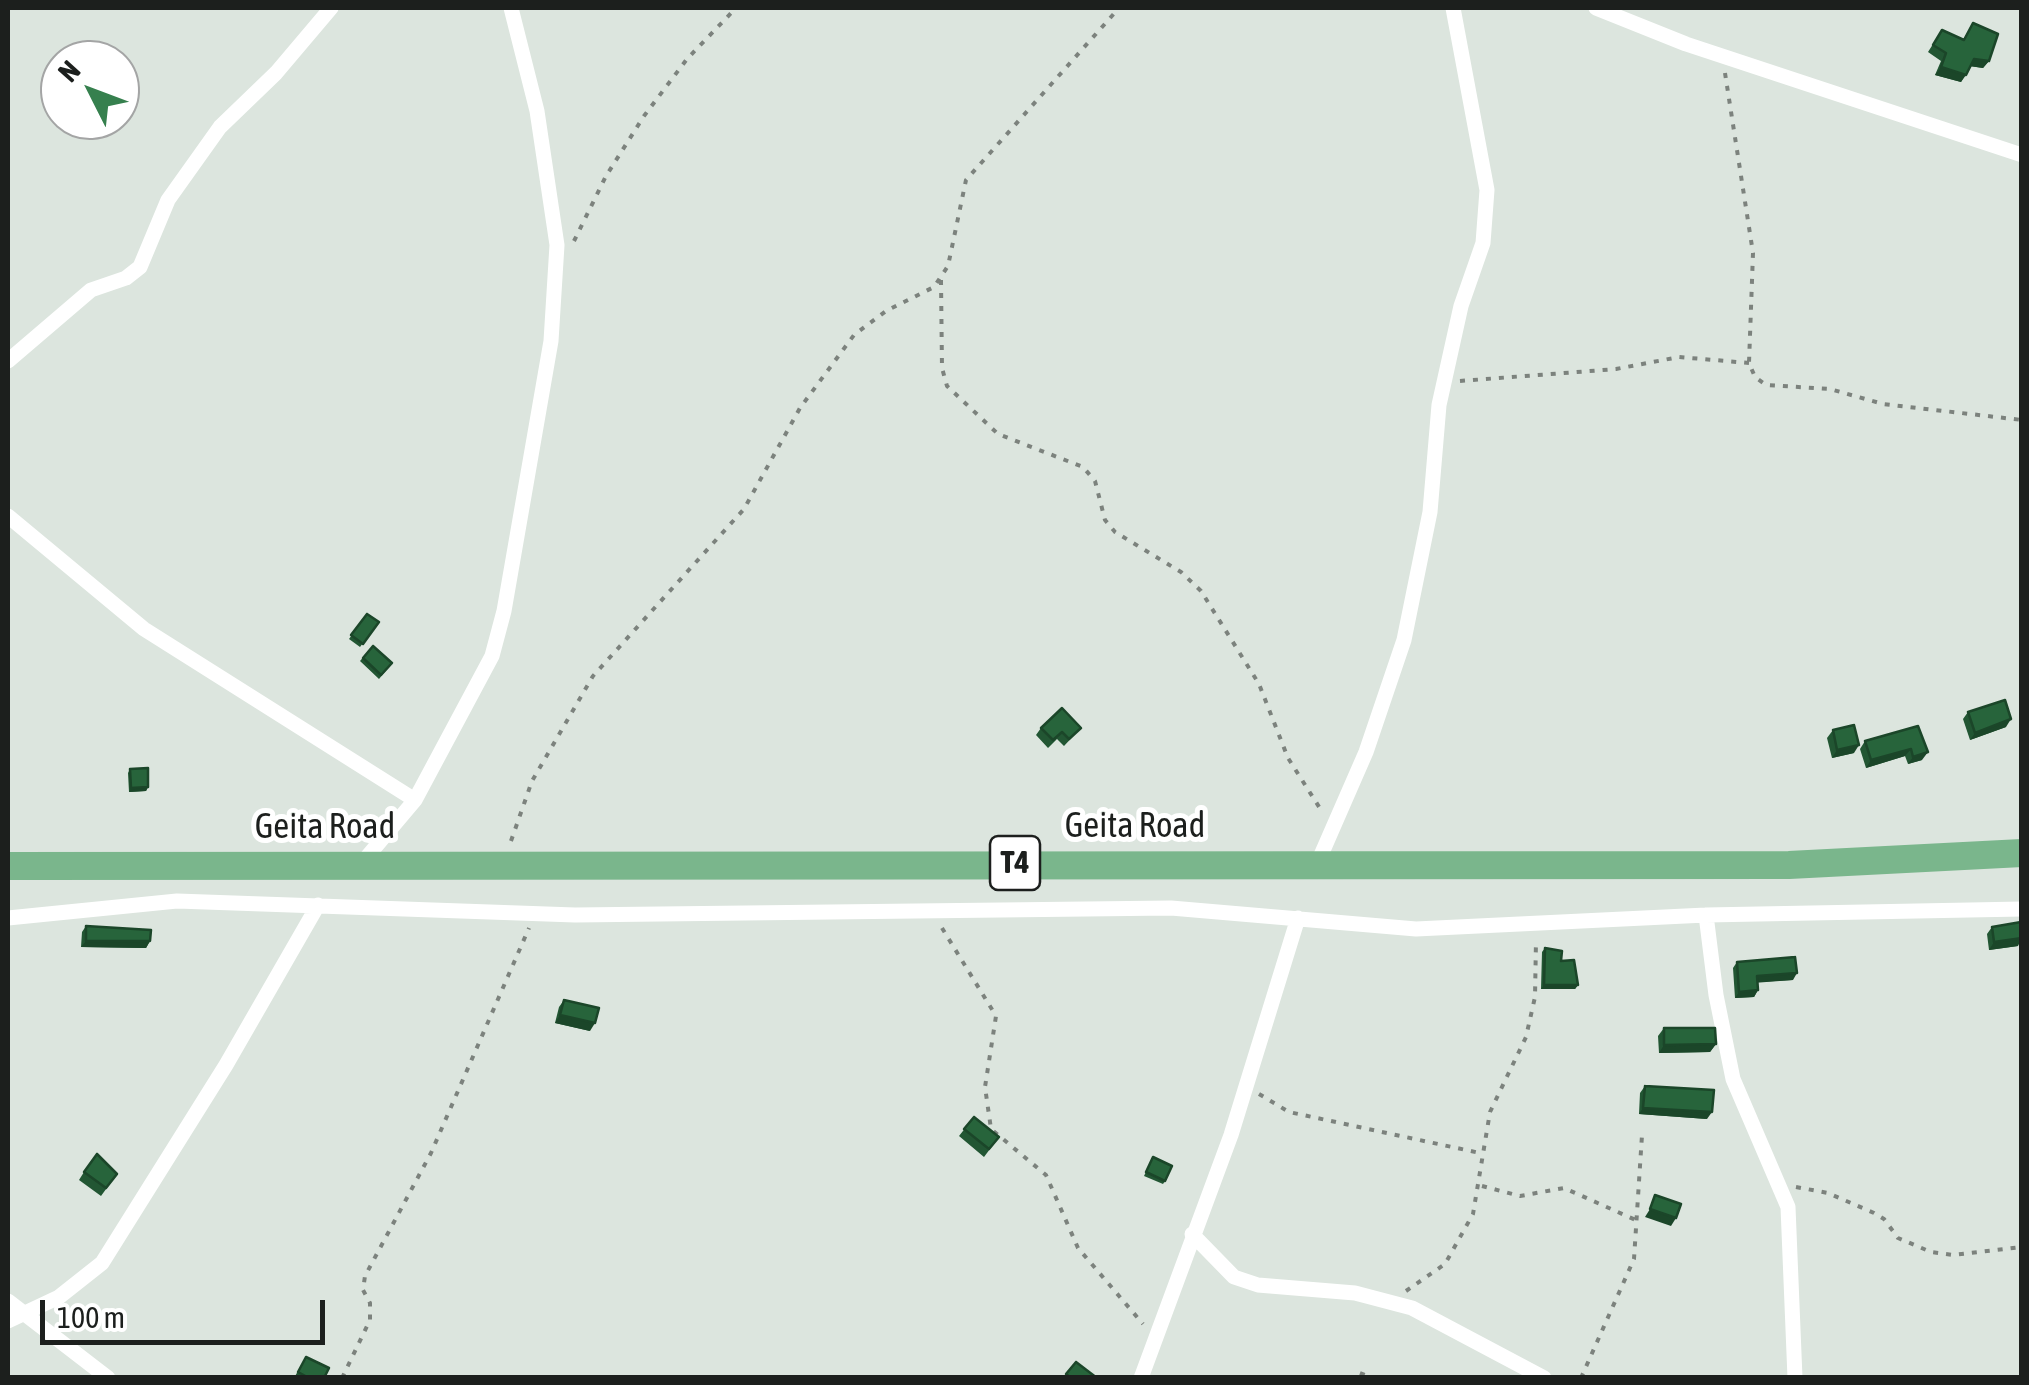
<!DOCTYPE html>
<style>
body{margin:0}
#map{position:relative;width:2029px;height:1385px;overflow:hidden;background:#dce5de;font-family:"Asap Condensed",sans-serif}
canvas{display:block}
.frame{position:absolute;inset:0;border:10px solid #1c1f1d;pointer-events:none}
.north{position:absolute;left:40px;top:40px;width:100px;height:100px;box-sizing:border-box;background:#fff;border:2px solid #a4a5a5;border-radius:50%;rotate:312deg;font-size:28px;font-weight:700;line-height:40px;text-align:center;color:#1c1f1d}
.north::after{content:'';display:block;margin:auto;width:35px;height:45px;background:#36804e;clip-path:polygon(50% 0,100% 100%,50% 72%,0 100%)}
.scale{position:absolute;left:40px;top:1300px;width:285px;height:45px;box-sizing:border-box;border:5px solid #1c1f1d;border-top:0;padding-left:12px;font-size:30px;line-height:35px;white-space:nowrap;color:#1c1f1d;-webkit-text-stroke:8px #fff;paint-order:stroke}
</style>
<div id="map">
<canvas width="2029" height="1385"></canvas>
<div class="frame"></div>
<div class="north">N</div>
<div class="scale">100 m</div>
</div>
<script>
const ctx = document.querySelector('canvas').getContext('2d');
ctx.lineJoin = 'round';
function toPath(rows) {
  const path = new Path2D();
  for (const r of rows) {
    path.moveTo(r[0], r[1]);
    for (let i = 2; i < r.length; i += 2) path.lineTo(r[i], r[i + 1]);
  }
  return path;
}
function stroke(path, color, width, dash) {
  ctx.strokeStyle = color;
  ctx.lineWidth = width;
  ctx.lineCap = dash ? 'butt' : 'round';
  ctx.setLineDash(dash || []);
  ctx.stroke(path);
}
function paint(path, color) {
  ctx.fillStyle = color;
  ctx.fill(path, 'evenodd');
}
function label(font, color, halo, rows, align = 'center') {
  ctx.font = font + ' "Asap Condensed",sans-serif';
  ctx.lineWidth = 10;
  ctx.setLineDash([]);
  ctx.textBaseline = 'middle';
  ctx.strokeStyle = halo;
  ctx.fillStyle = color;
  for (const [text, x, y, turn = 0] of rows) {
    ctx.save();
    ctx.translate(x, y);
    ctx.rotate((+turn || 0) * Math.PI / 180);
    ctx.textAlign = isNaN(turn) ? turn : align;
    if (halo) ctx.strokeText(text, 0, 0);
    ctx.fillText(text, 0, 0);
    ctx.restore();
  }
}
stroke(toPath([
 [1725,73,1753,253,1749,363,1755,377,1766,385,1830,389,1883,404,2022,420],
 [574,241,606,176,644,116,687,59,736,8],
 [941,280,942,368,947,386,998,434,1083,467,1095,481,1105,520,1115,532,1181,572,1201,591,1259,684,1288,758,1321,810],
 [1460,381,1616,369,1679,357,1749,363],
 [511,841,532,781,593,676,744,509,800,408,854,335,886,311,934,287,948,266,966,180,1119,8],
 [942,928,996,1016,985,1087,991,1129,1046,1175,1078,1248,1143,1324],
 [1259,1094,1289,1112,1480,1153],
 [1482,1186,1520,1196,1564,1188,1638,1221],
 [1796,1187,1828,1193,1874,1213,1884,1219,1898,1238,1931,1252,1953,1255,2022,1247],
 [1406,1291,1445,1264,1473,1214,1490,1112,1526,1037,1535,997,1536,940],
 [1360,1373,1373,1378],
 [342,1378,370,1320,370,1303,363,1290,365,1276,431,1153,529,928],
 [1581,1378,1634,1259,1642,1135]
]), '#7c827d', 4, [5, 8]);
stroke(toPath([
 [1596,8,1686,44,2022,155],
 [8,361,91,290,126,278,140,267,168,200,220,127,276,73,331,8],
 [8,516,144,629,415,800],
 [1318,862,1366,752,1404,640,1430,512,1439,405,1461,306,1483,243,1487,190,1453,8],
 [361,864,415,800,492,656,504,611,551,341,557,245,537,111,511,8],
 [1706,915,1716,995,1733,1079,1788,1207,1795,1378],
 [8,918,177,901,575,915,1171,908,1416,929,1706,915,2022,909],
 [1192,1234,1234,1277,1258,1285,1355,1293,1412,1308,1544,1378],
 [8,1301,108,1378],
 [8,1321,59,1297,102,1263,226,1065,318,905],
 [1141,1378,1231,1135,1298,918]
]), '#fff', 15);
stroke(toPath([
 [8,866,1789,865,2022,853]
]), '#7ab68c', 28);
paint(toPath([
 [1973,23,1989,61,1983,68,1970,66,1961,82,1935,75,1941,61,1928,52,1942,30,1963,40],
 [367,614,379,622,360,647,349,639],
 [373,646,389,667,379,679,360,661],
 [1968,712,2006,727,1970,740,1963,719],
 [1918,726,1922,760,1908,764,1905,756,1866,768,1860,749,1865,741],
 [1041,728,1081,728,1064,746,1057,739,1048,748,1036,735],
 [1833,730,1854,753,1832,758,1827,738],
 [130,769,148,787,146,791,129,792,128,773],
 [86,926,150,941,146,948,81,947,82,932],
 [1992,927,2018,946,1989,950,1987,934],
 [1545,948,1561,961,1578,985,1575,989,1541,989,1542,952],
 [1737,962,1793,980,1758,982,1758,990,1754,997,1735,998,1733,968],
 [564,1000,590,1031,555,1023,559,1007],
 [1664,1028,1716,1044,1710,1052,1659,1053,1658,1036],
 [1645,1086,1707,1119,1639,1114,1640,1093],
 [974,1117,999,1137,984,1157,959,1136],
 [1153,1157,1165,1181,1163,1184,1144,1176],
 [84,1172,117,1174,101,1196,79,1180],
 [306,1357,324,1378,294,1378]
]), '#225633');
paint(toPath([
 [1974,59,1989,61,1983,68,1969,66],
 [1941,67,1966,75,1961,82,1935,75],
 [2011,719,2006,727,1970,740,1975,733],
 [1859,745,1854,753,1832,758,1837,750],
 [1911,749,1905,756,1866,768,1871,760],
 [1928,752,1922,760,1908,764,1913,757],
 [148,787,146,791,129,792,131,788],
 [2022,938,2018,946,1989,950,1994,942],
 [86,941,150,941,146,948,81,947],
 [1797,973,1793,980,1753,983,1757,976],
 [1544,985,1578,985,1575,989,1541,989],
 [1758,990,1754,997,1735,998,1739,992],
 [560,1015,595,1023,590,1031,555,1023],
 [1716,1044,1710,1052,1659,1053,1664,1045],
 [1643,1108,1712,1112,1707,1119,1639,1114],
 [1650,1209,1676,1218,1671,1226,1645,1217]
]), '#1b4629');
const building = toPath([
 [1973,23,1998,34,1989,61,1974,59,1966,75,1941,67,1946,53,1933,45,1942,30,1964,40,1973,23],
 [367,614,379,622,363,644,351,635,367,614],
 [373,646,392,663,381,675,363,658,373,646],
 [2005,700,2011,719,1975,733,1968,712,2005,700],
 [1062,708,1081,728,1069,739,1062,732,1053,740,1041,728,1062,708],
 [1854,725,1859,745,1837,750,1833,730,1854,725],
 [1918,726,1928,752,1913,757,1911,749,1871,760,1865,741,1918,726],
 [148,768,148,787,131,788,130,769,148,768],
 [2021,922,2022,938,1994,942,1992,927,2021,922],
 [86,926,151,930,150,941,86,941,86,926],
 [1545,948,1562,951,1561,961,1574,960,1578,985,1544,985,1545,948],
 [1795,957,1797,973,1757,976,1758,990,1739,992,1737,962,1795,957],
 [564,1000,599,1008,595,1023,560,1015,564,1000],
 [1664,1028,1715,1028,1716,1044,1664,1045,1664,1028],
 [1645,1086,1714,1090,1712,1112,1643,1108,1645,1086],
 [974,1117,999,1137,989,1149,964,1129,974,1117],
 [97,1154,117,1174,106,1188,84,1172,97,1154],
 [1153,1157,1172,1166,1165,1181,1146,1172,1153,1157],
 [1655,1195,1681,1204,1676,1218,1650,1209,1655,1195],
 [306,1357,329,1368,324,1378,309,1378,298,1372,306,1357],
 [1076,1362,1097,1378,1071,1378,1066,1374,1076,1362]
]);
paint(building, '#27643b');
stroke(building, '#1b4629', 2.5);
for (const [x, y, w] of [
 [1015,863,50]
]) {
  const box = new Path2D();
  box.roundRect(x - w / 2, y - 27, w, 54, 8);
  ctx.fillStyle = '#fff';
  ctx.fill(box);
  stroke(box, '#1c1f1d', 2.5);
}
label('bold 32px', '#1c1f1d', null, [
 ["T4",1015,863]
]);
label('35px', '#1c1f1d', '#fff', [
 ["Geita Road",1135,826],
 ["Geita Road",325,827]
]);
</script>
